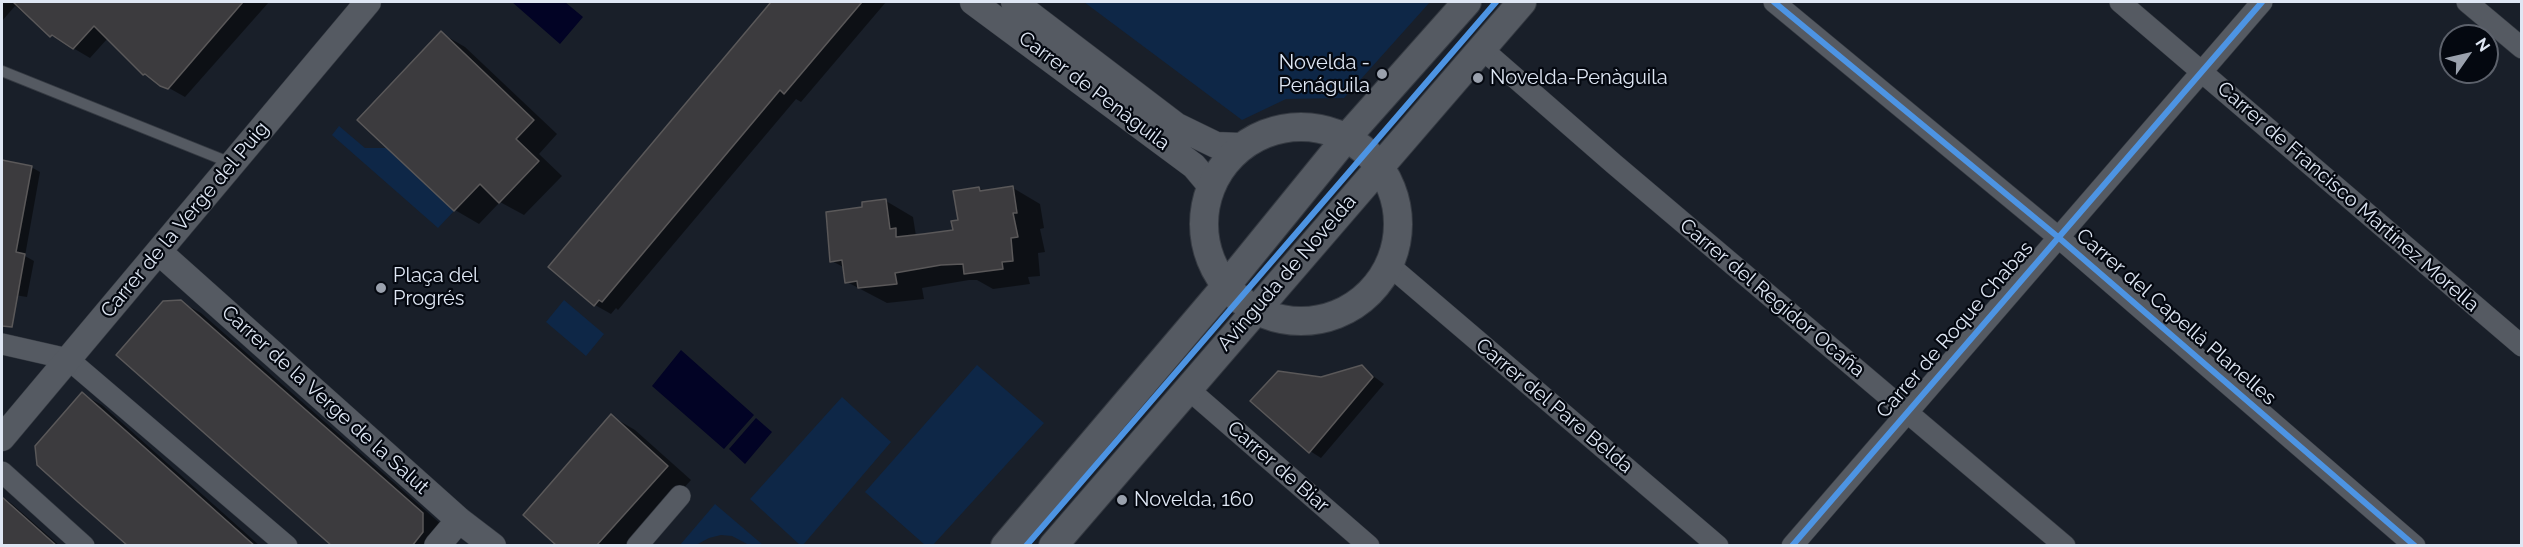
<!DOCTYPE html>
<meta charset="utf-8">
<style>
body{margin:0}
#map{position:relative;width:2523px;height:547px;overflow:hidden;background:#191f29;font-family:Raleway,sans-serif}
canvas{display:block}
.frame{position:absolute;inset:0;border:3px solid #dfe7f4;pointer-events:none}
.north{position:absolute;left:2439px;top:24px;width:60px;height:60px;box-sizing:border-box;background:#040810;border:2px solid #5c616b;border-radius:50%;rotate:56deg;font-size:16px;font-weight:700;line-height:24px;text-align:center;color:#dfe7f4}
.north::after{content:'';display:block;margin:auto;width:21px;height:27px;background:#9aa1ad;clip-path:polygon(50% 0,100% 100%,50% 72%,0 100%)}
</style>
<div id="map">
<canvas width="2523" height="547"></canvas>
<div class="frame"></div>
<div class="north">N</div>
</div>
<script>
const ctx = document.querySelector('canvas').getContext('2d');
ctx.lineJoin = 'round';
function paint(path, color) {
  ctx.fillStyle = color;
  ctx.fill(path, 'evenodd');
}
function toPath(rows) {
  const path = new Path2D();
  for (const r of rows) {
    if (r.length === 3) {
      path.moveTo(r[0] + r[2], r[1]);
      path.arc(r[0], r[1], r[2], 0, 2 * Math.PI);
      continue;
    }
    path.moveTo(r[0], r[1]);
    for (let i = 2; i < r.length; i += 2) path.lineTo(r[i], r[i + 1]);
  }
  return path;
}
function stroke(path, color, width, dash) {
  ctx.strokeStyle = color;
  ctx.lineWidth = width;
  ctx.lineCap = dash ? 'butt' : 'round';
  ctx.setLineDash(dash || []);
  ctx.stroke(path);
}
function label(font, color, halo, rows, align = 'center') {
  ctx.font = font + ' Raleway,sans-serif';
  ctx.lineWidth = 4.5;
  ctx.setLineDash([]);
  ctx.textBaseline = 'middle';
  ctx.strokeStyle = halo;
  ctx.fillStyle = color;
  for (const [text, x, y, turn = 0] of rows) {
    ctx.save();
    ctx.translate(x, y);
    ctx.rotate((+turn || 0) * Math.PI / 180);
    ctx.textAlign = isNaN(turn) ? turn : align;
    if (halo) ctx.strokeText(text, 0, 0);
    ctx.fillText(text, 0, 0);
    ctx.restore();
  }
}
paint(toPath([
 [1084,2,1430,2,1344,98,1286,99,1242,120],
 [339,126,365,148,387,148,454,211,438,228,332,135],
 [564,300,604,334,586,356,546,322],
 [977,365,1044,423,933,545,925,545,865,492],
 [842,397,891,442,803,545,800,545,750,499],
 [715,504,763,545,749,545,732,536,721,535,709,538,696,545,680,545]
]), '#0e2747');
paint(toPath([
 [512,2,565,2,583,17,560,44],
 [681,350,754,415,724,449,652,386],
 [756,418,772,432,745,464,729,449]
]), '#020325');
paint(toPath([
 [2,2,128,2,136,8,142,2,269,2,185,97,144,74,108,38,90,58,51,35,15,6,2,21],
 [772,2,886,2,801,102,796,99,618,310,616,308,611,314,595,305,550,267],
 [441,33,465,47,557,134,539,154,562,176,524,215,500,202,479,224,455,210],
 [2,162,31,167,40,172,25,256,34,261,27,297,8,294,2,290],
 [979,188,985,192,1013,188,1040,204,1044,228,1040,229,1045,252,1038,253,1040,276,1028,277,1030,284,993,289,977,280,969,280,922,288,924,299,887,303,847,282,845,268,832,261,863,208,886,201,913,217,916,236,954,231],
 [181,302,201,313,442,525,441,546,334,546],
 [1361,367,1384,384,1321,458,1310,451,1321,379],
 [82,394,102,405,260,546,130,546],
 [611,416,635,430,691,480,632,546,560,546],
 [2,497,11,503,60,546,2,546]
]), '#0007');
const building = toPath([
 [13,2,243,2,168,89,160,86,145,74,143,75,94,26,73,49,52,35,50,37,13,2],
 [771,2,862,2,784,94,780,90,602,302,599,300,594,306,548,267,771,2],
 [441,31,534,120,516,139,539,161,499,203,480,184,454,211,357,120,441,31],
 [2,160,32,166,16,252,25,254,12,327,2,326,2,160],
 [1013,186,1017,213,1013,213,1018,237,1011,238,1013,261,1002,262,1003,269,964,274,963,264,941,265,895,273,897,284,858,288,857,281,845,283,842,260,830,262,826,212,862,207,862,202,886,199,890,229,896,228,896,237,923,234,953,230,951,221,958,220,953,191,979,187,980,191,1013,186],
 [181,300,423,513,423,532,412,546,332,546,116,355,163,301,181,300],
 [1362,365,1373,377,1309,453,1250,401,1278,371,1321,377,1362,365],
 [82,392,134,438,255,546,128,546,78,502,37,465,35,446,82,392],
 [611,414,668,466,596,546,557,546,523,515,611,414],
 [2,497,57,546,2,546,2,497]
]);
paint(building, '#3c3b3e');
stroke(building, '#5a5859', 1.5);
const service = toPath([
 [2,71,231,163]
]);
const minor = toPath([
 [1774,2,2058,237,2415,546],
 [2120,2,2522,346],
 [2467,2,2522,48],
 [1481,48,1614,164,2065,546],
 [1390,266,1718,546],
 [2,344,68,359,287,546],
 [1187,388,1369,546],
 [2,472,84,546],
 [637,546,680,496],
 [1792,546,2262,2]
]);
const tertiary = toPath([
 [973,2,1194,166,1210,185],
 [1014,2,1177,126,1216,145,1241,146],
 [159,252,459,520,493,546],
 [2,438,368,2],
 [437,546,459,520]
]);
const secondary = toPath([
 [1301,224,97],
 [1005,546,1225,287,1347,137,1467,2],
 [1053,546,1522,2]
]);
stroke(service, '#353a42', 12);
stroke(minor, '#353a42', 22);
stroke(tertiary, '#353a42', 27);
stroke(secondary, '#353a42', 30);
stroke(service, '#555a62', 10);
stroke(minor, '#555a62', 21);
stroke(tertiary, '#555a62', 26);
stroke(secondary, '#555a62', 28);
stroke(toPath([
 [1774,2,2058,237,2415,546],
 [1026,546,1496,2],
 [1792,546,2262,2]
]), '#4d94e3', 6);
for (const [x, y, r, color] of [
 [1382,74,6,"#9aa1ad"],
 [1478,78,6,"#9aa1ad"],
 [381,288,6,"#9aa1ad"],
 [1122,500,6,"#9aa1ad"]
]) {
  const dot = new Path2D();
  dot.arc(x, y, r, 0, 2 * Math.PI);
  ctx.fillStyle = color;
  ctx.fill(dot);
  stroke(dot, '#040810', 2);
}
label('20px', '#dfe7f4', '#040810', [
 ["Novelda -",1370,63,"right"],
 ["Penáguila",1370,86,"right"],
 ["Novelda-Penàguila",1490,78],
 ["Plaça del",393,276],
 ["Progrés",393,299],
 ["Novelda, 160",1134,500]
], 'left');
label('20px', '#dfe7f4', '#040810', [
 ["Carrer de Penàguila",1094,91,37],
 ["Carrer de Francisco Martínez Morella",2348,197,41],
 ["Carrer de la Verge del Puig",185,220,-50],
 ["Avinguda de Novelda",1287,273,-49],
 ["Carrer del Regidor Ocaña",1772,298,40],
 ["Carrer del Capellà Planelles",2176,317,41],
 ["Carrer de Roque Chabas",1955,330,-49],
 ["Carrer de la Verge de la Salut",325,400,42],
 ["Carrer del Pare Belda",1554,406,40],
 ["Carrer de Biar",1278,467,41]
]);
</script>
